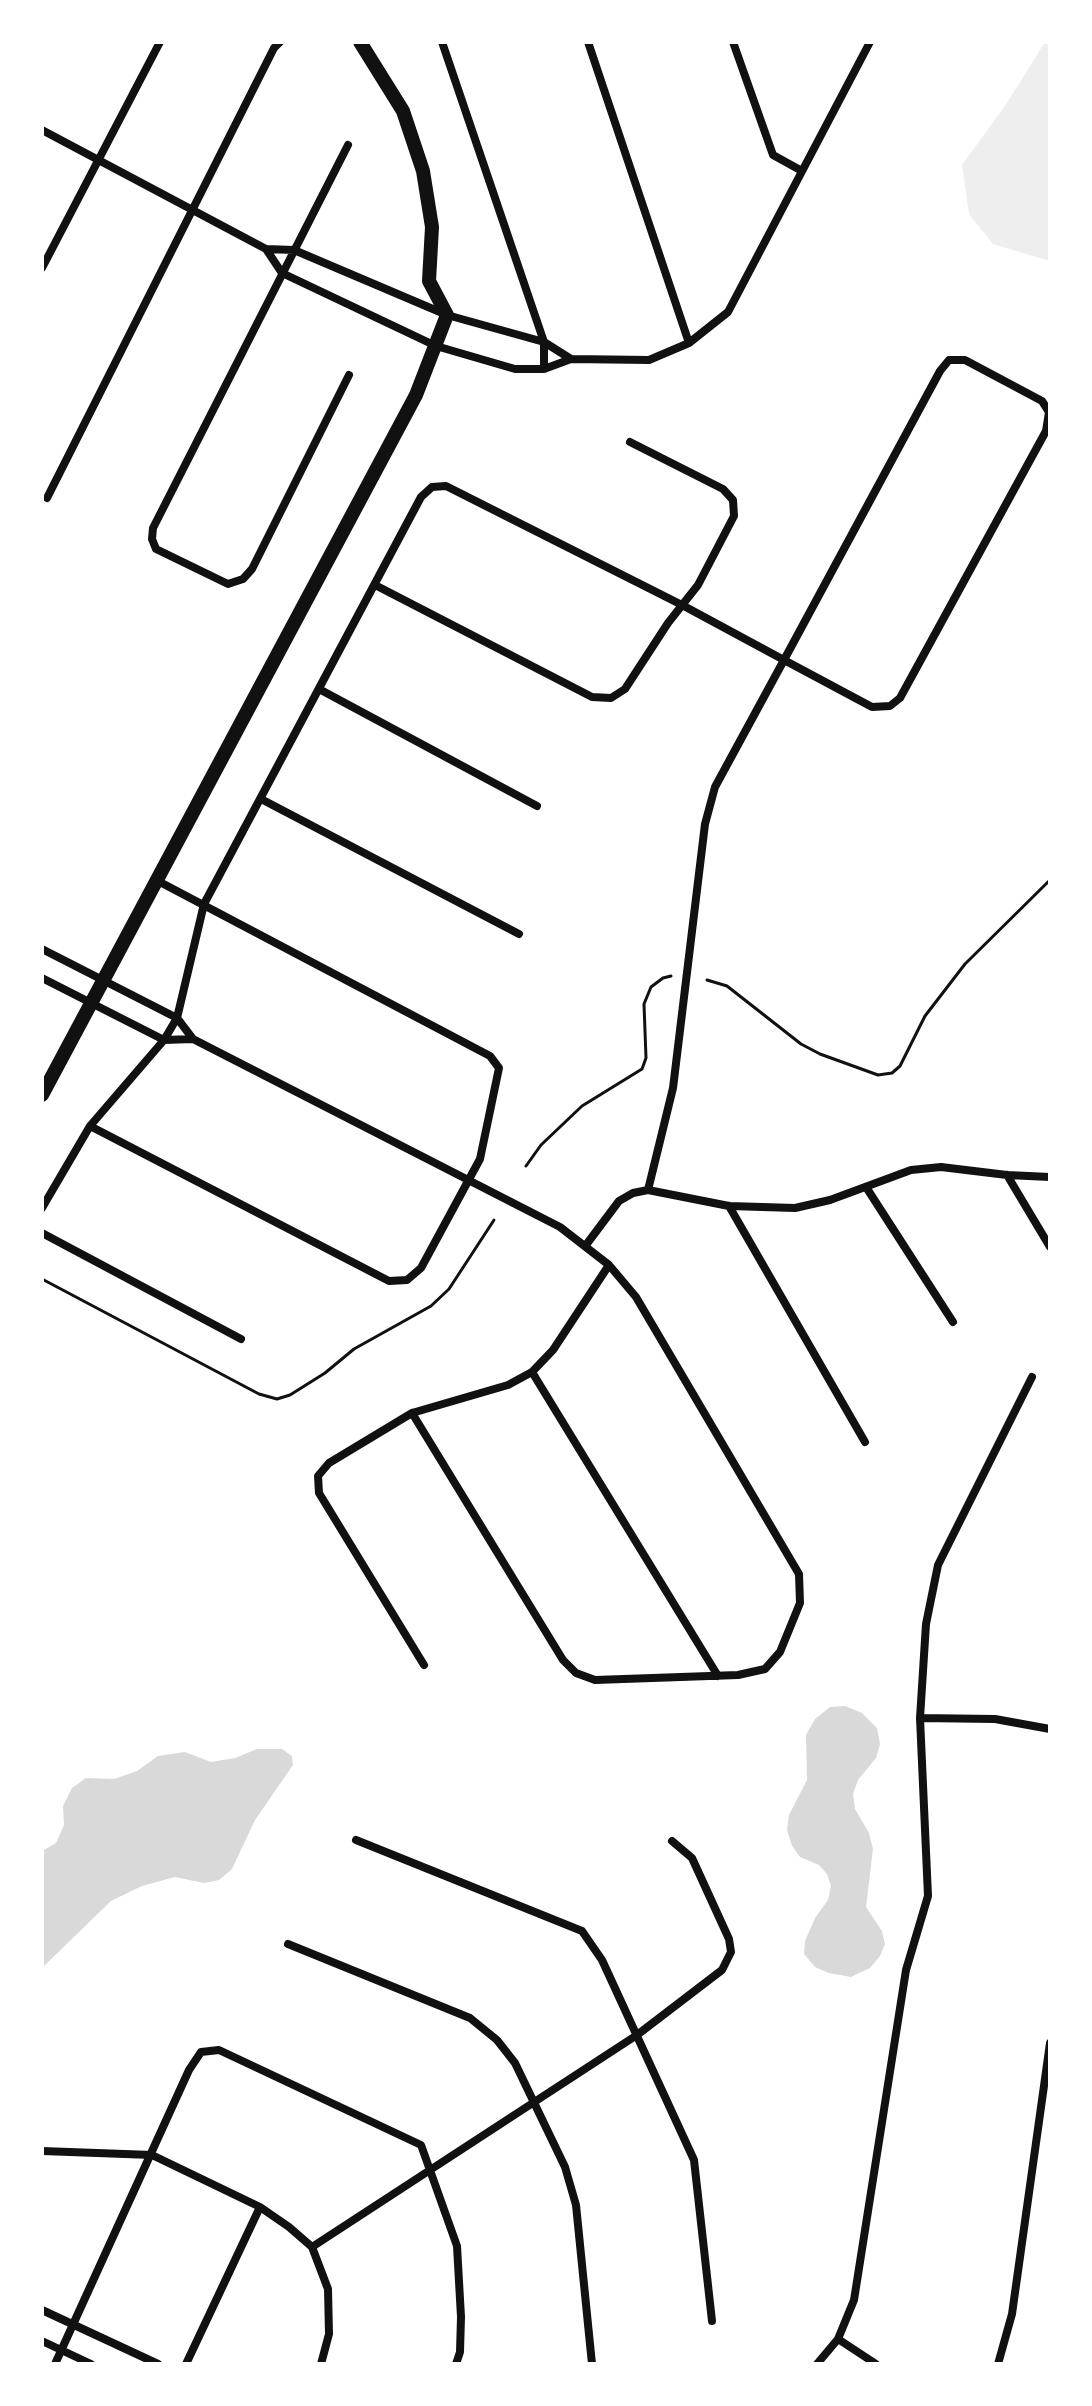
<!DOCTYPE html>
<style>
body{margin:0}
#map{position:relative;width:1092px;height:2406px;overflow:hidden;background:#fff;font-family:"Alegreya Sans",sans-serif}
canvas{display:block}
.frame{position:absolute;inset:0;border:44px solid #fff;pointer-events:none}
</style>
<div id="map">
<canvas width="1092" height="2406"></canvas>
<div class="frame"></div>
</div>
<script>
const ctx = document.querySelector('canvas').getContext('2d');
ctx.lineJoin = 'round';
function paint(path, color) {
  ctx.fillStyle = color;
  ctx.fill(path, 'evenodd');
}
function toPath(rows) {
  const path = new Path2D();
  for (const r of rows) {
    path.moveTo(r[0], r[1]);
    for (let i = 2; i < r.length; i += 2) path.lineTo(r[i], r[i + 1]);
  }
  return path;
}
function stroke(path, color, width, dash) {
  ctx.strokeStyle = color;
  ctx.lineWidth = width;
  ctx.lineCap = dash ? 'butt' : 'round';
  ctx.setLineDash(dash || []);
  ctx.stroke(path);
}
paint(toPath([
 [1045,42,1050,42,1050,261,993,244,969,214,962,165,1005,106]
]), '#eee');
paint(toPath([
 [845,1706,862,1713,877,1728,880,1744,876,1758,858,1780,853,1794,855,1809,869,1833,873,1849,866,1907,882,1931,885,1944,880,1956,870,1968,851,1977,829,1973,815,1967,804,1954,805,1941,815,1918,828,1900,831,1886,827,1874,819,1865,800,1857,792,1846,787,1830,789,1815,807,1780,806,1735,815,1719,830,1707],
 [257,1749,282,1749,292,1756,293,1765,255,1820,232,1869,219,1880,204,1883,175,1877,142,1886,111,1901,42,1968,42,1851,56,1843,64,1825,63,1806,72,1788,86,1778,114,1779,137,1771,158,1756,185,1752,211,1762,235,1758]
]), '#d9d9d9');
stroke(toPath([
 [707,980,727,986,801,1044,820,1054,878,1075,892,1073,900,1066,925,1016,965,964,1050,880],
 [526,1166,541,1145,582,1106,642,1069,646,1058,644,1004,651,987,663,978,671,976],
 [42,1279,259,1394,277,1399,290,1395,325,1373,354,1349,431,1306,449,1289,494,1220]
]), '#111', 3);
stroke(toPath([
 [442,42,544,342,544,369],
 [588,42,689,343],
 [733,42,773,155,802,171],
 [42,130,266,249,294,250,447,315,544,342,571,359],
 [348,145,153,528,152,539,156,549,228,584,243,579,252,569,349,375],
 [266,249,282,273,436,346,515,369,544,369,571,359,649,360,689,343,728,312,870,42],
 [42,268,160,42],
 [47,498,274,48,280,42],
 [375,585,592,697,611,698,625,689,668,623,698,585,734,516,733,500,723,489,630,442],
 [319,689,537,806],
 [261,799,519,934],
 [42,949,177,1018,193,1039,560,1227,609,1265,636,1297,799,1574,800,1603,780,1652,765,1669,738,1675,595,1680,576,1673,563,1660,412,1413],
 [42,978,164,1040,193,1039],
 [90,1126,389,1281,407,1280,421,1268,480,1159,499,1068,490,1056,156,880],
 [1007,1175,1050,1247],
 [866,1187,953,1322],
 [729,1206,865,1442],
 [42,1208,90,1126,164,1040,177,1018,204,904,421,497,432,487,446,486,682,605,784,660,872,707,890,706,900,698,1046,431,1049,412,1042,401,965,360,949,360,940,371,784,660,715,787,705,824,673,1088,648,1190],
 [42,1233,241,1339],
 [586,1245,619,1201,633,1193,648,1190,729,1206,795,1208,830,1200,911,1170,941,1167,1007,1175,1050,1177],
 [532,1372,718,1676],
 [424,1665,319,1493,318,1476,329,1463,412,1413,508,1385,532,1372,553,1350,609,1265],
 [920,1718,995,1719,1050,1729],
 [356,1840,582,1931,602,1960,694,2160,712,2321],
 [288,1944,470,2018,497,2040,515,2063,565,2167,576,2205,592,2364],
 [42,2151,152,2155,260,2207,289,2227,312,2247,328,2289,329,2334,321,2364],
 [312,2247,637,2035,722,1970,731,1952,729,1939,692,1858,672,1841],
 [42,2310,158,2364],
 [838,2339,876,2364],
 [42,2341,91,2364],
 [55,2364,189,2070,201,2052,219,2050,421,2145,457,2246,461,2317,460,2352,456,2364],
 [186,2364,260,2207],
 [817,2364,838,2339,854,2300,906,1970,928,1896,920,1718,926,1624,938,1565,1032,1377],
 [998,2364,1012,2314,1050,2043]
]), '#111', 8);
stroke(toPath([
 [42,1095,416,395,447,315,429,281,432,227,423,171,403,111,360,42]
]), '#111', 14);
</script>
